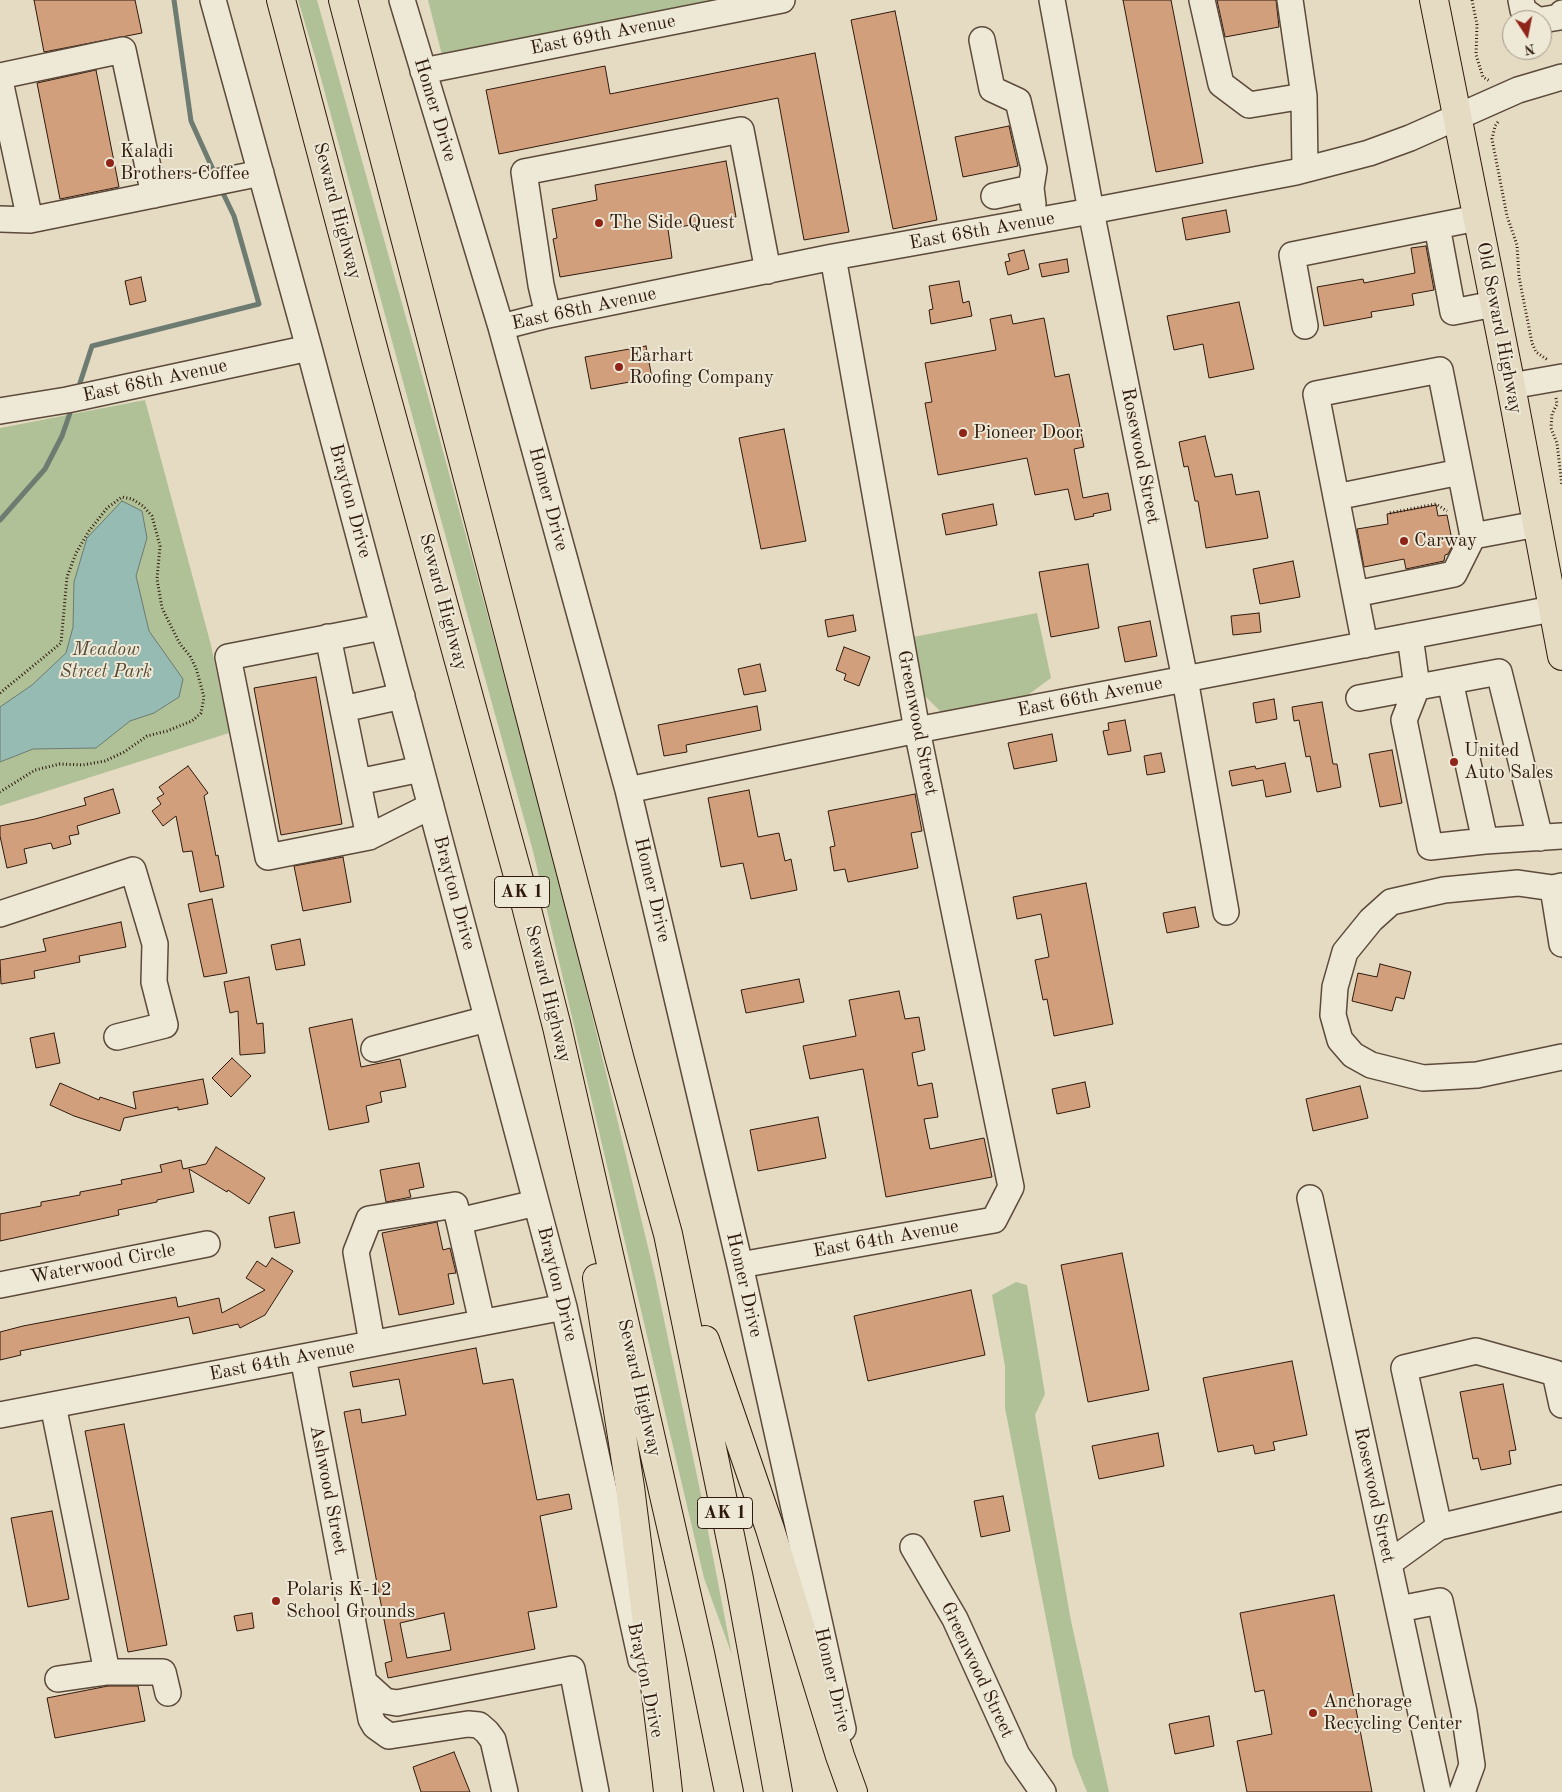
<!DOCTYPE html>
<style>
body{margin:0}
#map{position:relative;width:1562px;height:1792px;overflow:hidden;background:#e5dbc2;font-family:"Old Standard TT",serif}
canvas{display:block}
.north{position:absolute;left:1502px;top:10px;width:50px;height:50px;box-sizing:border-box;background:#eee8d7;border:1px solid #a29686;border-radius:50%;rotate:169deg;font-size:14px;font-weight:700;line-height:20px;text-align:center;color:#2f1a0d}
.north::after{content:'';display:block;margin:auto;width:18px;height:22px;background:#8f2418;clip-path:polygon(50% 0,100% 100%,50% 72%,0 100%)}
</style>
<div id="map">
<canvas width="1562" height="1792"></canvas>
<div class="north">N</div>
</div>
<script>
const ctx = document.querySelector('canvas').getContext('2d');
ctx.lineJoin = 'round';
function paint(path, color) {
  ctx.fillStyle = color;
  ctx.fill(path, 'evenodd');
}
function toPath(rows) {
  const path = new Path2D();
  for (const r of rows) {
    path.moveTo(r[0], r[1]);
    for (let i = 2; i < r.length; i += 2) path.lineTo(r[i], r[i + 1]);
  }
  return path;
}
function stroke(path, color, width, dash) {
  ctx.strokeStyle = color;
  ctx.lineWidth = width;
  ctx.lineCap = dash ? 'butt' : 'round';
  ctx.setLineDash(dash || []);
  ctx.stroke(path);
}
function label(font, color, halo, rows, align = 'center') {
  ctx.font = font + ' "Old Standard TT",serif';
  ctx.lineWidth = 4;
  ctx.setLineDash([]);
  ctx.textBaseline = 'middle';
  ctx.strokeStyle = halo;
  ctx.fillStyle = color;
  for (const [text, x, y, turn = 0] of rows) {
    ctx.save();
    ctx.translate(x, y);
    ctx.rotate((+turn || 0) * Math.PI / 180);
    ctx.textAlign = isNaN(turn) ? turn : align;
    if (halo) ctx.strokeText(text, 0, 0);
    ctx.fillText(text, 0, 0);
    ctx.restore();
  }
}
paint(toPath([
 [298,0,317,0,431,407,559,878,654,1272,701,1495,732,1655,704,1578,533,851,418,437,316,60],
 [428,0,770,0,444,63],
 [145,400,211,645,229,733,0,806,0,428],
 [1037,613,1051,678,1017,703,947,718,924,695,913,637],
 [1016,1282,1027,1285,1045,1394,1035,1415,1071,1621,1109,1792,1087,1792,1073,1757,1005,1408,1005,1366,992,1295]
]), '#b0c197');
const water = toPath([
 [122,501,142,511,147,538,136,576,149,631,183,679,179,697,154,713,130,721,96,748,33,749,0,762,0,707,32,685,66,653,73,627,74,582,87,538,122,501]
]);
paint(water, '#96bbb3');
stroke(water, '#6d7b71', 1);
stroke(toPath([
 [174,0,191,121,215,174],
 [80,383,92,346,259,304,234,216,221,189],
 [0,520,45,469,62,436,70,413]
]), '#6d7b71', 5);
const building = toPath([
 [34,0,135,0,142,33,44,52,34,0],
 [1123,0,1171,0,1203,163,1156,172,1123,0],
 [1217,0,1276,0,1279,27,1225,37,1217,0],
 [895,11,937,220,893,229,851,20,895,11],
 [815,53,849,232,804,240,778,98,499,154,486,90,605,66,610,94,815,53],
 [96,70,119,187,60,199,37,83,96,70],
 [1009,126,1018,166,963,177,955,137,1009,126],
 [726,161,736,217,668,229,672,258,560,277,553,239,557,238,552,209,597,200,595,185,726,161],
 [1226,210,1230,232,1186,240,1182,218,1226,210],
 [1426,246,1434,290,1412,294,1414,305,1371,312,1372,317,1324,326,1317,287,1363,279,1364,283,1415,273,1411,248,1426,246],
 [1024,250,1029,269,1008,275,1005,262,1010,261,1008,254,1024,250],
 [1067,259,1069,272,1042,277,1039,264,1067,259],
 [141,277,146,301,130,305,125,281,141,277],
 [959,281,963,303,969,301,972,316,931,324,929,310,933,309,929,286,959,281],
 [1239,302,1254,369,1209,378,1203,344,1174,350,1167,316,1239,302],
 [1011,315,1013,324,1044,318,1055,377,1069,374,1084,447,1074,449,1083,498,1108,493,1111,510,1093,514,1094,516,1075,520,1068,489,1035,495,1027,458,938,475,925,403,932,402,925,363,996,350,990,319,1011,315],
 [646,346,652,378,591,389,585,357,646,346],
 [784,429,806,541,761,549,739,438,784,429],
 [1205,436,1215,477,1232,474,1236,495,1259,491,1268,538,1206,548,1198,501,1195,501,1188,466,1184,467,1179,442,1205,436],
 [993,504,997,525,946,535,942,514,993,504],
 [1436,505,1438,516,1447,515,1453,545,1448,554,1445,555,1444,561,1406,569,1404,559,1364,567,1357,529,1388,524,1387,514,1436,505],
 [1293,561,1300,597,1260,604,1253,569,1293,561],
 [1088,564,1099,628,1051,637,1039,572,1088,564],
 [1259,613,1261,632,1233,635,1231,616,1259,613],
 [853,615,856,631,828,637,825,620,853,615],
 [1150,621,1157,656,1125,662,1118,627,1150,621],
 [844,647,870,657,859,686,844,680,846,674,836,670,844,647],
 [760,664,766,691,744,695,738,669,760,664],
 [316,677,342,824,281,835,254,688,316,677],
 [1274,699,1277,719,1256,723,1253,703,1274,699],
 [1322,702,1333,764,1337,764,1341,787,1317,792,1310,756,1306,757,1299,720,1294,721,1292,707,1322,702],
 [757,706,761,730,686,745,687,752,664,756,658,725,757,706],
 [1125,720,1131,751,1108,755,1103,731,1109,730,1108,723,1125,720],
 [1052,734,1057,761,1014,769,1008,743,1052,734],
 [1392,750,1402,803,1380,807,1369,754,1392,750],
 [1161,753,1165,772,1147,775,1144,756,1161,753],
 [1285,763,1291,792,1266,797,1263,780,1232,786,1229,771,1255,766,1256,769,1285,763],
 [188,766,208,793,204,796,216,856,218,855,224,887,200,892,192,851,183,852,176,816,163,826,152,811,161,804,157,798,164,794,159,787,188,766],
 [113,789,120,813,77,826,79,834,69,836,71,844,53,849,51,843,24,849,27,863,7,868,0,836,0,826,35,819,86,805,84,798,113,789],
 [749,790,758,837,779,833,785,861,791,859,797,890,751,899,743,863,721,867,708,798,749,790],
 [915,794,922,831,911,833,918,868,848,882,845,869,834,871,830,847,835,846,828,811,915,794],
 [343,857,351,902,303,911,294,866,343,857],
 [1086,883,1113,1024,1054,1036,1047,999,1043,1000,1035,960,1049,957,1041,914,1017,919,1013,897,1086,883],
 [212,899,227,973,204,977,188,904,212,899],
 [1195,907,1199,927,1167,933,1163,913,1195,907],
 [121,922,126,947,79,956,80,962,34,971,35,978,1,984,0,960,46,951,43,939,121,922],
 [300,939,305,965,276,970,271,945,300,939],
 [1380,964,1411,972,1404,999,1396,997,1392,1011,1352,1001,1358,973,1377,977,1380,964],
 [249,977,257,1024,263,1023,265,1053,240,1055,238,1011,230,1013,224,982,249,977],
 [799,979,804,1002,746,1013,741,990,799,979],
 [899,991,905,1019,919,1017,925,1050,912,1053,918,1086,932,1083,938,1117,924,1119,930,1149,984,1138,992,1177,886,1197,863,1069,810,1079,803,1046,856,1036,849,1000,899,991],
 [352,1019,361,1067,400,1059,406,1087,380,1092,382,1102,366,1106,369,1122,329,1130,309,1028,352,1019],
 [54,1033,60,1063,36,1068,30,1038,54,1033],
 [232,1058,251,1076,231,1097,212,1078,232,1058],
 [203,1079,208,1104,178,1110,178,1107,124,1118,120,1131,74,1116,50,1105,60,1083,99,1100,100,1097,136,1109,133,1092,203,1079],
 [1085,1082,1090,1107,1057,1114,1052,1089,1085,1082],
 [1360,1086,1368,1118,1313,1131,1306,1099,1360,1086],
 [818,1117,826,1158,758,1171,750,1130,818,1117],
 [216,1147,265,1178,249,1204,228,1190,227,1192,189,1169,194,1192,157,1200,157,1202,118,1210,119,1215,0,1241,0,1214,41,1206,41,1202,80,1195,80,1192,122,1184,121,1180,162,1172,160,1165,181,1160,183,1169,206,1164,216,1147],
 [419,1163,424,1187,409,1190,411,1197,386,1202,380,1170,419,1163],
 [294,1212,300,1243,275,1248,269,1217,294,1212],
 [437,1222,443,1250,450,1248,456,1273,448,1274,454,1304,399,1315,382,1233,437,1222],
 [1122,1253,1149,1390,1088,1402,1061,1265,1122,1253],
 [272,1258,293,1271,265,1315,240,1328,238,1324,193,1334,189,1317,20,1351,21,1355,0,1360,0,1332,23,1326,176,1297,178,1307,219,1298,222,1313,265,1290,246,1278,257,1261,266,1267,272,1258],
 [971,1290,985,1355,868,1381,854,1316,971,1290],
 [476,1348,483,1384,513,1379,537,1500,569,1494,572,1509,540,1516,557,1607,528,1612,535,1649,388,1678,385,1663,392,1661,344,1412,360,1409,362,1423,406,1415,399,1379,353,1387,350,1372,476,1348],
 [444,1613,451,1650,407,1658,400,1623,444,1613],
 [1292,1361,1307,1435,1273,1442,1275,1450,1255,1454,1253,1445,1218,1452,1203,1378,1292,1361],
 [1503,1384,1516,1450,1509,1451,1511,1464,1481,1470,1478,1458,1473,1459,1460,1392,1503,1384],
 [124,1424,167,1645,128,1652,85,1431,124,1424],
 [1158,1433,1164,1466,1099,1479,1092,1446,1158,1433],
 [1003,1496,1010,1531,981,1537,974,1501,1003,1496],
 [52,1511,69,1599,28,1607,11,1518,52,1511],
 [1334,1595,1372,1792,1247,1792,1237,1741,1272,1734,1264,1690,1255,1692,1240,1613,1334,1595],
 [252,1613,254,1628,237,1631,234,1616,252,1613],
 [108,1686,138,1686,145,1721,55,1738,47,1698,108,1686],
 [1209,1716,1214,1746,1175,1754,1169,1724,1209,1716],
 [454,1752,470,1792,421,1792,413,1767,454,1752]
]);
paint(building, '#d29f7d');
stroke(building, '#2f1a0d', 1);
const minor = toPath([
 [213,0,309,348,564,1307,641,1660],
 [402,0,501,327,628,790,740,1265,843,1729],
 [1052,0,1091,211,1185,679,1226,912],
 [1202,0,1221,84,1249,105,1304,96],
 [1290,0,1304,96,1305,169],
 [1521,0,1523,10,1537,20],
 [1542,20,1560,17,1562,13],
 [982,40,992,89,1018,101,1034,169,1031,188],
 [423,71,782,0],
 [0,76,123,50,154,195],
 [0,81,30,220],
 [994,196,1031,188,1033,204],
 [1477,218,1437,226,1453,312,1494,304],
 [0,219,30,220,261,173],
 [548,315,541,285,524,172,741,130,768,271],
 [1305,326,1292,255,1437,226],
 [501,327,548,315,833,257,1091,211,1296,172,1369,153,1410,138,1518,90,1562,77],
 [1511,386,1562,377],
 [0,411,67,400,309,348],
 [1336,497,1460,472],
 [1473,536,1537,524],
 [1355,594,1454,574,1473,536,1440,370,1316,394,1365,645],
 [383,627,228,657,268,857,369,837,431,806],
 [1410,636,1417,687,1404,720,1430,847,1485,841,1562,836],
 [328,637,369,837],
 [1450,681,1485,841],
 [1359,698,1499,672,1540,838],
 [343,709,402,696],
 [358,782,421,769],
 [628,790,917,730,1552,609],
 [1562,886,1553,888,1562,944],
 [1553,888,1518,883,1444,890,1391,902,1371,920,1345,952,1335,987,1333,1015,1340,1040,1353,1055,1371,1065,1423,1078,1477,1075,1562,1057],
 [0,914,133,870,155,944,154,982,165,1025,117,1037],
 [374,1049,487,1019],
 [1310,1198,1438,1792],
 [740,1265,994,1220,1011,1187,917,730,833,257],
 [0,1285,207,1244],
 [482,1322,459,1221,536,1203],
 [372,1343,356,1252,369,1219,455,1205,459,1221],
 [303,1357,371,1719,375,1726,389,1736,468,1724,479,1725,487,1732,493,1740,505,1792],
 [53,1405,107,1672,58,1679],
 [0,1415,564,1307],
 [1439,1527,1404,1368,1476,1351,1555,1373,1562,1405],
 [913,1547,955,1619,1017,1755,1043,1792],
 [1389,1563,1439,1527,1562,1498],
 [1399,1609,1440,1601,1464,1712,1472,1765,1462,1792],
 [107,1672,163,1672,168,1693],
 [364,1682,385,1701,397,1703,572,1669,596,1792]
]);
const major = toPath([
 [1434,0,1511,386,1562,656],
 [666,1774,668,1792]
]);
const highway = toPath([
 [281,0,376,359,523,894,557,1027,700,1653,729,1792],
 [343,0,620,1060,668,1234,739,1579,778,1792],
 [597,1278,630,1487,666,1774],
 [705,1340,770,1529,840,1756,853,1792]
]);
stroke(minor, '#5c4a3a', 28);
stroke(major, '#2f1a0d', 30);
stroke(highway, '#2f1a0d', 30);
stroke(toPath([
 [1472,0,1477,25,1476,55,1483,77,1490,81],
 [1498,122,1495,126,1492,139,1507,216,1517,245,1519,277,1532,343,1536,352,1548,360],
 [1556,398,1557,404,1552,414,1551,428,1557,443,1562,486],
 [1390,513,1436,504,1447,511],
 [0,693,61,643,67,577,76,553,89,531,107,508,122,497,132,499,143,506,152,516,160,546,157,579,162,608,180,644,190,656,196,668,204,697,201,713,192,721,167,731,147,736,124,752,105,761,83,765,60,764,35,770,0,792]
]), '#2f1a0d', 3, [1, 2.5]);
stroke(minor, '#eee8d7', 25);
stroke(major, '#e5dbc2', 28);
stroke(highway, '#e5dbc2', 28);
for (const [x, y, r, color] of [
 [110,163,5,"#8f2418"],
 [599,223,5,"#8f2418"],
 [619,367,5,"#8f2418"],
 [963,433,5,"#8f2418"],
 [1404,541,5,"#8f2418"],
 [1454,762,5,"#8f2418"],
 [276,1601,5,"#8f2418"],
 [1313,1713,5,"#8f2418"]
]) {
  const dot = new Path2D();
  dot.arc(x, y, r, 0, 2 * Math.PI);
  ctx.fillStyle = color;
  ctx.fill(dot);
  stroke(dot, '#eee8d7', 2);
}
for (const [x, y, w] of [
 [522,892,55],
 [725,1513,55]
]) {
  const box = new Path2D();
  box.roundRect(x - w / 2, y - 15.5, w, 31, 4);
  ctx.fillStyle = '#eee8d7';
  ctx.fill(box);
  stroke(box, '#2f1a0d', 1);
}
label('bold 18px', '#2f1a0d', null, [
 ["AK 1",522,892],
 ["AK 1",725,1513]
]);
label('19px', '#2f1a0d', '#eee8d7', [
 ["East 69th Avenue",603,35,-11],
 ["Homer Drive",435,110,73],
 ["Seward Highway",337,211,75],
 ["East 68th Avenue",982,231,-10],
 ["East 68th Avenue",584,309,-12],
 ["Old Seward Highway",1499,328,79],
 ["East 68th Avenue",155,381,-12],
 ["Rosewood Street",1140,456,79],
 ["Homer Drive",548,499,75],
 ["Brayton Drive",350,501,75],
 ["Seward Highway",443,602,75],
 ["East 66th Avenue",1090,697,-11],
 ["Greenwood Street",917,723,79],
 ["Homer Drive",652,890,77],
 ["Brayton Drive",454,893,75],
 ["Seward Highway",548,994,76],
 ["East 64th Avenue",886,1239,-10],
 ["Waterwood Circle",103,1264,-11],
 ["Brayton Drive",557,1284,76],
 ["Homer Drive",744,1285,77],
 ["East 64th Avenue",282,1361,-11],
 ["Seward Highway",639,1388,77],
 ["Ashwood Street",328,1490,79],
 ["Rosewood Street",1374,1495,78],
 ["Greenwood Street",977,1670,65],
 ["Brayton Drive",645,1680,78],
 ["Homer Drive",832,1680,77]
]);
label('19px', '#2f1a0d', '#eee8d7', [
 ["Kaladi",120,152],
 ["Brothers Coffee",120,174],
 ["The Side Quest",609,223],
 ["Earhart",629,356],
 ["Roofing Company",629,378],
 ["Pioneer Door",973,433],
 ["Carway",1414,541],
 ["United",1464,751],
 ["Auto Sales",1464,773],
 ["Polaris K-12",286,1590],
 ["School Grounds",286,1612],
 ["Anchorage",1323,1702],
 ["Recycling Center",1323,1724]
], 'left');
label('italic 19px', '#564c36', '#eee8d7', [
 ["Meadow",106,650],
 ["Street Park",106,672]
]);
</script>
